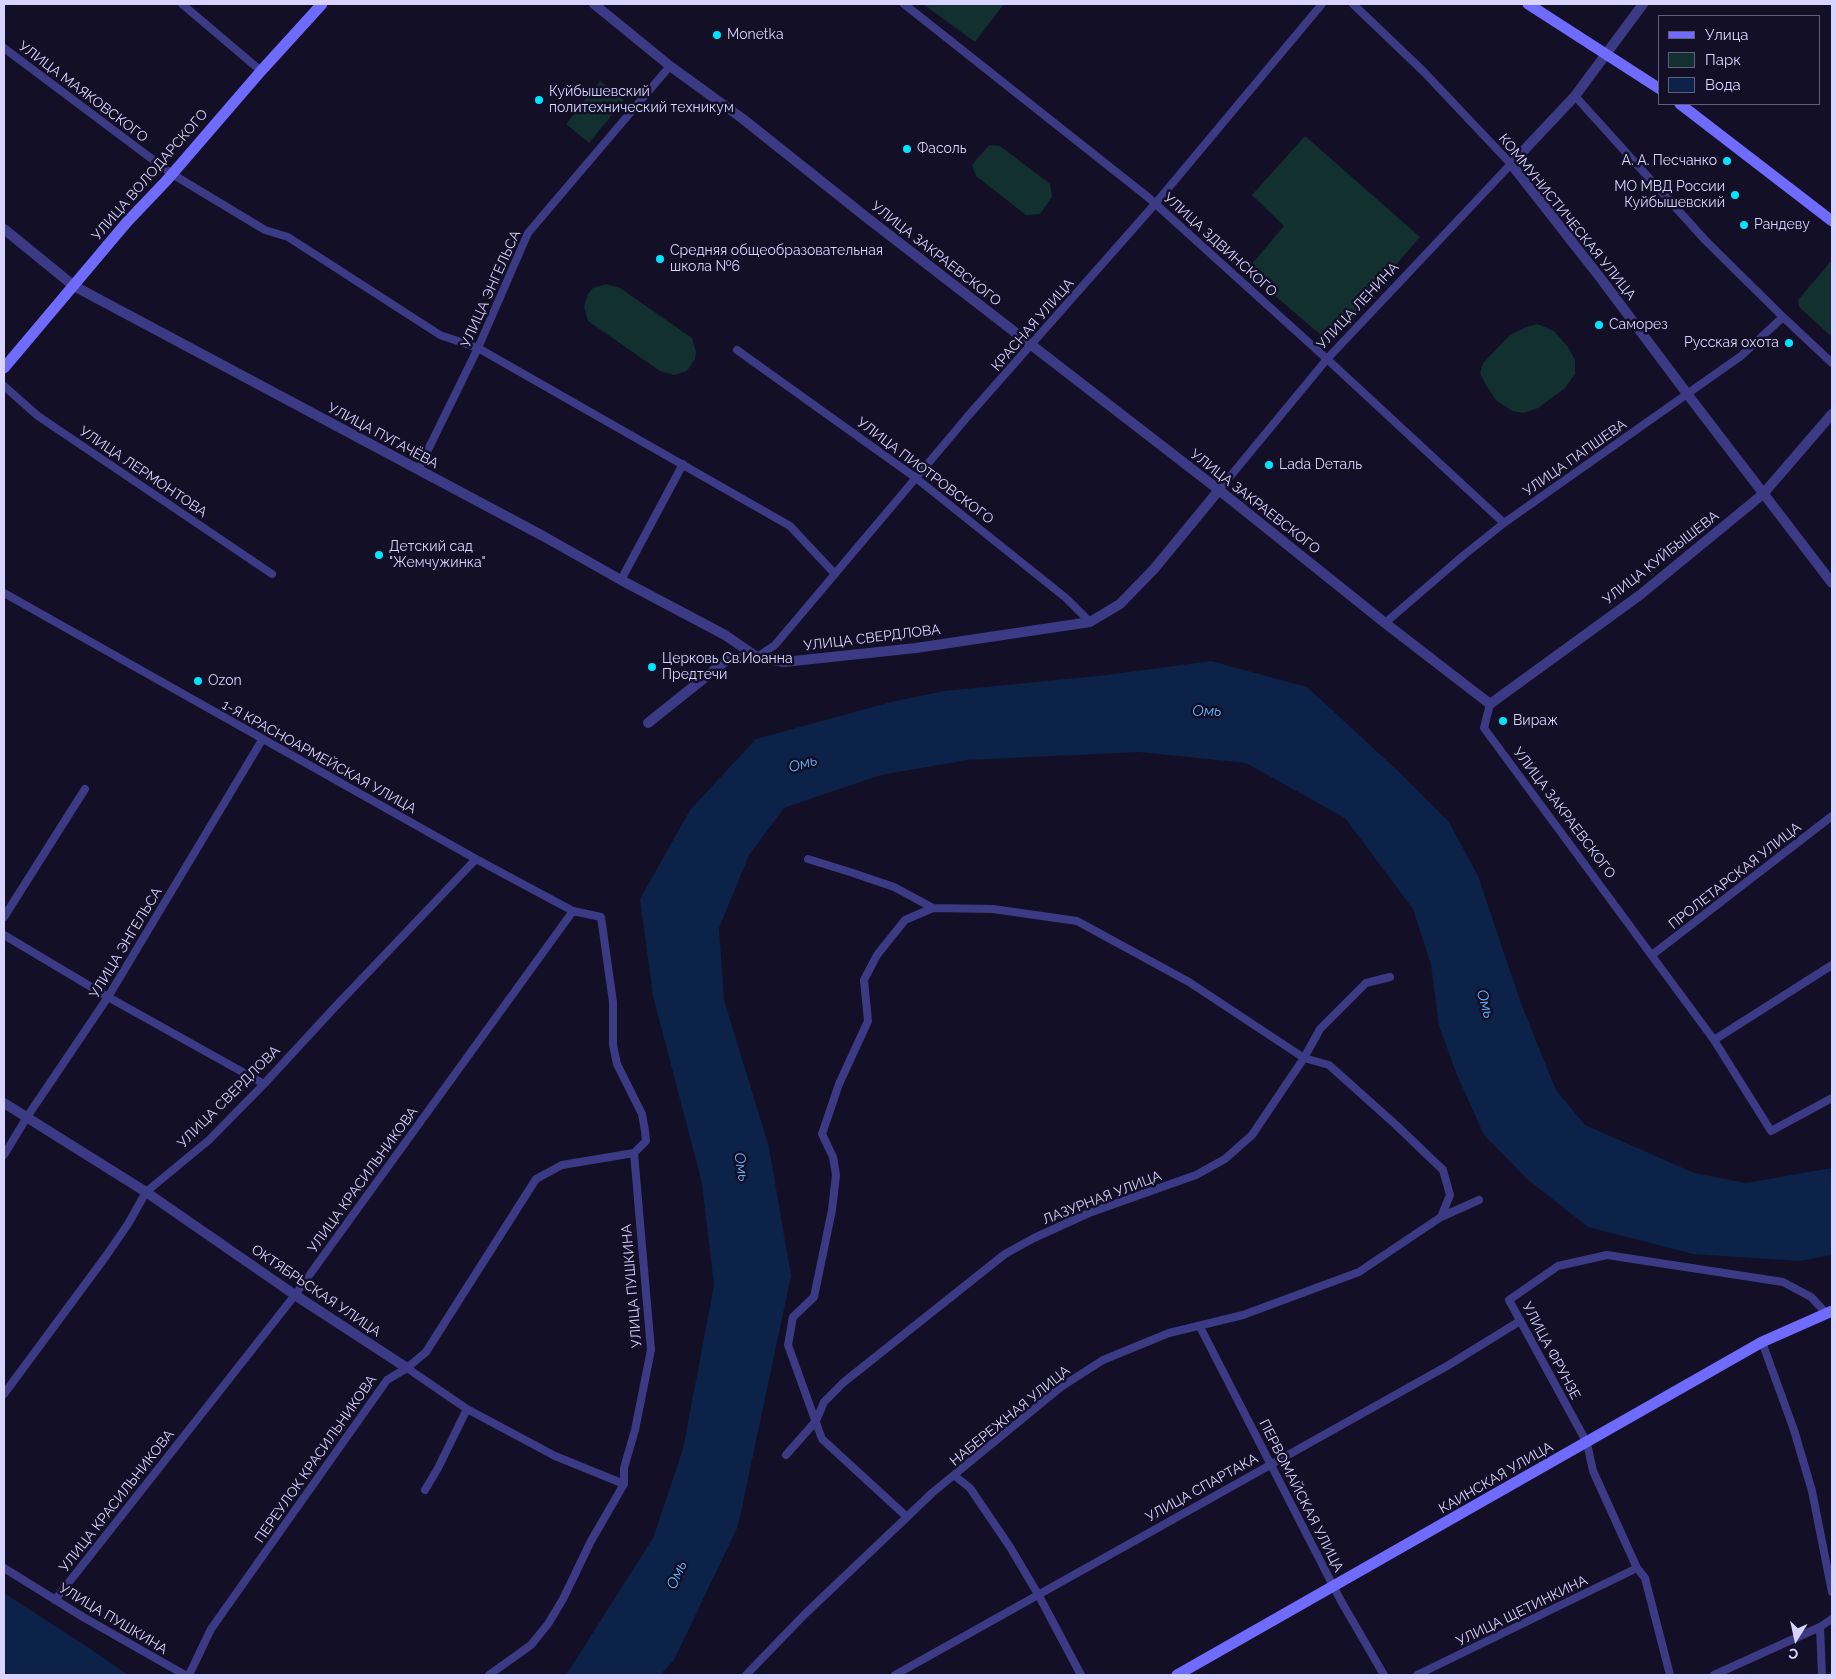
<!DOCTYPE html>
<meta charset="utf-8">
<style>
body{margin:0}
#map{position:relative;width:1836px;height:1679px;overflow:hidden;background:#130f26;font-family:Raleway,sans-serif}
canvas{display:block}
.frame{position:absolute;inset:0;border:5px solid #d9d4ff;pointer-events:none}
.legend{position:absolute;left:1658px;top:15px;width:162px;height:90px;box-sizing:border-box;background:#130f26;border:1px solid #625e7d;margin:0;padding:6px 9px;list-style:none;font-size:15px;color:#d9d4ff}
.legend li{display:flex;align-items:center;gap:10px;height:25px}
.legend b{width:25px;border:1px solid #625e7d}
.north{position:absolute;left:1771px;top:1614px;width:50px;height:50px;-webkit-text-stroke:4px #130f26;paint-order:stroke;rotate:190deg;font-size:14px;font-weight:700;line-height:20px;text-align:center;color:#d9d4ff}
.north::after{content:'';display:block;margin:auto;width:18px;height:22px;background:#d9d4ff;clip-path:polygon(50% 0,100% 100%,50% 72%,0 100%)}
</style>
<div id="map">
<canvas width="1836" height="1679"></canvas>
<div class="frame"></div>
<ul class="legend">
<li><b style="height:6px;background:#6f6bff"></b>Улица</li>
<li><b style="height:14px;background:#12302f"></b>Парк</li>
<li><b style="height:14px;background:#0c2248"></b>Вода</li>
</ul>
<div class="north">С</div>
</div>
<script>
const ctx = document.querySelector('canvas').getContext('2d');
ctx.lineJoin = 'round';
function paint(path, color) {
  ctx.fillStyle = color;
  ctx.fill(path, 'evenodd');
}
function toPath(rows) {
  const path = new Path2D();
  for (const r of rows) {
    path.moveTo(r[0], r[1]);
    for (let i = 2; i < r.length; i += 2) path.lineTo(r[i], r[i + 1]);
  }
  return path;
}
function stroke(path, color, width, dash) {
  ctx.strokeStyle = color;
  ctx.lineWidth = width;
  ctx.lineCap = dash ? 'butt' : 'round';
  ctx.setLineDash(dash || []);
  ctx.stroke(path);
}
function label(font, color, halo, rows, align = 'center') {
  ctx.font = font + ' Raleway,sans-serif';
  ctx.lineWidth = 5;
  ctx.setLineDash([]);
  ctx.textBaseline = 'middle';
  ctx.strokeStyle = halo;
  ctx.fillStyle = color;
  for (const [text, x, y, turn = 0] of rows) {
    ctx.save();
    ctx.translate(x, y);
    ctx.rotate((+turn || 0) * Math.PI / 180);
    ctx.textAlign = isNaN(turn) ? turn : align;
    if (halo) ctx.strokeText(text, 0, 0);
    ctx.fillText(text, 0, 0);
    ctx.restore();
  }
}
paint(toPath([
 [923,4,1004,4,975,42],
 [600,81,624,100,589,143,566,124],
 [1305,136,1420,237,1329,342,1246,271,1284,226,1252,195],
 [989,145,1000,146,1050,184,1052,197,1040,214,1026,215,976,176,972,165],
 [1832,260,1832,337,1799,307,1798,300],
 [606,284,620,288,692,338,696,352,695,359,687,371,674,375,660,371,588,321,584,307,588,294,593,288],
 [1537,324,1554,331,1568,347,1575,360,1575,374,1565,388,1538,408,1524,413,1512,411,1496,400,1487,387,1480,373,1483,363,1510,335,1524,328]
]), '#12302f');
paint(toPath([
 [1211,661,1307,687,1397,770,1449,822,1478,876,1522,1006,1556,1090,1585,1125,1694,1173,1746,1183,1832,1168,1832,1255,1800,1261,1693,1254,1588,1227,1527,1179,1484,1135,1457,1075,1439,1026,1431,965,1413,909,1345,818,1246,763,1139,752,968,760,881,775,784,808,749,855,719,928,724,1000,769,1147,791,1276,738,1526,674,1660,660,1675,566,1675,653,1538,683,1449,714,1285,702,1183,653,996,640,899,690,810,756,739,891,702,944,691,1107,675],
 [4,1593,89,1648,128,1675,9,1675,4,1671]
]), '#0c2248');
stroke(toPath([
 [182,4,261,71],
 [904,4,1149,198,1327,359,1504,523],
 [4,48,172,174,265,230,288,237,440,335,478,348,790,526,835,574],
 [1575,96,1705,240,1783,317,1832,363],
 [737,350,916,478,1066,598,1090,622],
 [4,386,38,416,272,574],
 [418,470,478,348,528,233,670,66],
 [1219,490,1327,359,1511,164,1423,71,1353,4],
 [621,580,683,464],
 [4,593,476,859,573,911,601,917,613,1002,613,1045,617,1064,642,1114,645,1131,646,1141,634,1153,651,1350,635,1430,624,1468,624,1484,591,1541,563,1599,548,1624,531,1645,489,1675],
 [1385,623,1464,555,1504,523,1741,356,1783,317],
 [757,657,775,645,968,416,1155,204,1322,4],
 [1490,704,1484,728,1714,1040,1771,1131,1832,1098],
 [808,859,853,873,894,887,933,908],
 [4,917,85,789],
 [4,935,108,997,264,1084],
 [1652,955,1832,816],
 [1714,1040,1832,965],
 [4,1155,27,1117,108,997,262,740],
 [1200,1327,1341,1601,1384,1675],
 [1762,1342,1794,1430,1812,1491,1832,1592],
 [407,1368,467,1409,555,1456,624,1484],
 [4,1394,106,1256,128,1224,146,1192,209,1140,264,1084,335,1007,476,859],
 [786,1455,816,1421,824,1402,844,1382,1005,1254,1034,1238,1089,1213,1196,1175,1225,1159,1252,1135,1304,1058,1320,1029,1366,983,1390,977],
 [955,1476,970,1488,1010,1547,1039,1596,1081,1675],
 [425,1490,438,1468,467,1409],
 [907,1517,822,1439,788,1345,793,1317,814,1297,832,1210,836,1175,833,1157,822,1134,839,1084,868,1021,864,980,877,955,905,920,933,908,993,909,1077,921,1189,982,1304,1058,1329,1065,1396,1125,1443,1170,1450,1195,1441,1217],
 [4,1568,83,1617,185,1675],
 [55,1600,295,1295,573,911],
 [1820,1627,1822,1675],
 [189,1675,211,1629,387,1380,407,1368,426,1352,536,1179,562,1165,634,1153],
 [746,1675,804,1615,907,1517,932,1493,1061,1387,1103,1360,1169,1333,1243,1315,1359,1272,1441,1217,1479,1200],
 [895,1675,1447,1366,1520,1321],
 [1417,1675,1637,1568],
 [1670,1675,1645,1578,1637,1568,1593,1471,1587,1443,1509,1300,1558,1266,1607,1255,1783,1282,1811,1297,1826,1313],
 [1714,1675,1820,1627,1832,1619]
]), '#3d3a85', 8);
stroke(toPath([
 [594,4,670,66,743,119,866,217,1219,490,1385,623,1490,704,1640,595,1763,494,1832,414],
 [1643,4,1575,96,1511,164,1602,280,1688,395,1832,583],
 [4,229,74,286,543,536,621,580,725,635,757,657],
 [648,723,728,659,757,657,784,662,916,648,1090,622,1120,604,1154,569,1219,490],
 [4,1103,146,1192,295,1295,407,1368]
]), '#3d3a85', 10);
stroke(toPath([
 [1528,4,1660,89],
 [1680,104,1832,221],
 [4,368,127,222,167,180,261,71,322,4],
 [1177,1675,1762,1342,1832,1311]
]), '#6f6bff', 11);
for (const [x, y, r, color] of [
 [717,35,5,"#00e5ff"],
 [539,100,5,"#00e5ff"],
 [907,149,5,"#00e5ff"],
 [1727,161,5,"#00e5ff"],
 [1735,195,5,"#00e5ff"],
 [1744,225,5,"#00e5ff"],
 [660,259,5,"#00e5ff"],
 [1599,325,5,"#00e5ff"],
 [1789,343,5,"#00e5ff"],
 [1269,465,5,"#00e5ff"],
 [379,555,5,"#00e5ff"],
 [652,667,5,"#00e5ff"],
 [198,681,5,"#00e5ff"],
 [1503,721,5,"#00e5ff"]
]) {
  const dot = new Path2D();
  dot.arc(x, y, r, 0, 2 * Math.PI);
  ctx.fillStyle = color;
  ctx.fill(dot);
  stroke(dot, '#130f26', 2);
}
label('14px', '#d9d4ff', '#130f26', [
 ["Monetka",727,35],
 ["Куйбышевский",549,92],
 ["политехнический техникум",549,108],
 ["Фасоль",917,149],
 ["А. А. Песчанко",1717,161,"right"],
 ["МО МВД России",1725,187,"right"],
 ["Куйбышевский",1725,203,"right"],
 ["Рандеву",1754,225],
 ["Средняя общеобразовательная",670,251],
 ["школа №6",670,267],
 ["Саморез",1609,325],
 ["Русская охота",1779,343,"right"],
 ["Lada Dеталь",1279,465],
 ["Детский сад",389,547],
 ["\"Жемчужинка\"",389,563],
 ["Церковь Св.Иоанна",662,659],
 ["Предтечи",662,675],
 ["Ozon",208,681],
 ["Вираж",1513,721]
], 'left');
label('14px', '#d9d4ff', '#130f26', [
 ["УЛИЦА МАЯКОВСКОГО",83,92,37],
 ["УЛИЦА ВОЛОДАРСКОГО",150,175,-49],
 ["КОММУНИСТИЧЕСКАЯ УЛИЦА",1567,217,51],
 ["УЛИЦА ЗДВИНСКОГО",1220,245,42],
 ["УЛИЦА ЗАКРАЕВСКОГО",936,254,38],
 ["УЛИЦА ЭНГЕЛЬСА",491,289,-66],
 ["УЛИЦА ЛЕНИНА",1358,306,-47],
 ["КРАСНАЯ УЛИЦА",1033,325,-49],
 ["УЛИЦА ПУГАЧЁВА",383,436,28],
 ["УЛИЦА ПАПШЕВА",1575,458,-35],
 ["УЛИЦА ПИОТРОВСКОГО",925,471,37],
 ["УЛИЦА ЛЕРМОНТОВА",143,472,34],
 ["УЛИЦА ЗАКРАЕВСКОГО",1255,502,38],
 ["УЛИЦА КУЙБЫШЕВА",1661,558,-38],
 ["УЛИЦА СВЕРДЛОВА",872,638,-7],
 ["1-Я КРАСНОАРМЕЙСКАЯ УЛИЦА",319,757,29],
 ["УЛИЦА ЗАКРАЕВСКОГО",1564,813,53],
 ["ПРОЛЕТАРСКАЯ УЛИЦА",1735,876,-38],
 ["УЛИЦА ЭНГЕЛЬСА",126,943,-59],
 ["УЛИЦА СВЕРДЛОВА",229,1097,-45],
 ["УЛИЦА КРАСИЛЬНИКОВА",363,1180,-54],
 ["ЛАЗУРНАЯ УЛИЦА",1102,1198,-21],
 ["УЛИЦА ПУШКИНА",632,1286,-95],
 ["ОКТЯБРЬСКАЯ УЛИЦА",316,1291,34],
 ["УЛИЦА ФРУНЗЕ",1551,1351,62],
 ["НАБЕРЕЖНАЯ УЛИЦА",1010,1416,-39],
 ["ПЕРЕУЛОК КРАСИЛЬНИКОВА",316,1459,-55],
 ["КАИНСКАЯ УЛИЦА",1496,1478,-30],
 ["УЛИЦА СПАРТАКА",1202,1488,-29],
 ["ПЕРВОМАЙСКАЯ УЛИЦА",1301,1496,63],
 ["УЛИЦА КРАСИЛЬНИКОВА",117,1501,-52],
 ["УЛИЦА ЩЕТИНКИНА",1522,1611,-26],
 ["УЛИЦА ПУШКИНА",113,1619,31]
]);
label('italic 15px', '#62b6ff', '#130f26', [
 ["Омь",1207,711],
 ["Омь",803,764,-16],
 ["Омь",1485,1004,74],
 ["Омь",741,1167,81],
 ["Омь",677,1575,-66]
]);
</script>
